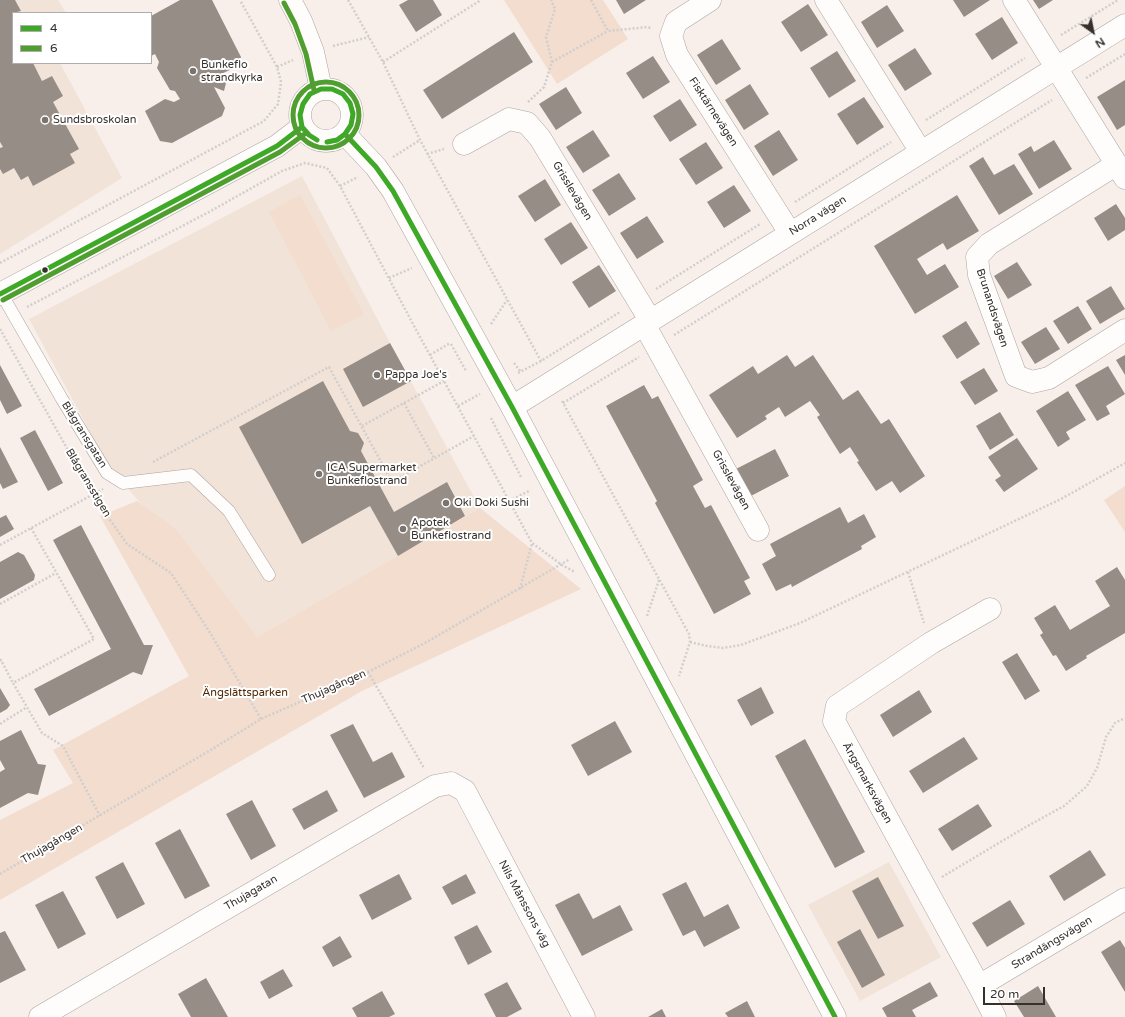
<!DOCTYPE html>
<meta charset="utf-8">
<style>
body{margin:0}
#map{position:relative;width:1125px;height:1017px;overflow:hidden;background:#f8efea;font-family:"Varela Round",sans-serif}
canvas{display:block}
.legend{position:absolute;left:12px;top:12px;width:140px;height:52px;box-sizing:border-box;background:#fff;border:1px solid #afacab;margin:0;padding:5px 7px;list-style:none;font-size:12px;color:#36302c}
.legend li{display:flex;align-items:center;gap:8px;height:20px}
.legend b{width:20px;border:1px solid #afacab}
.north{position:absolute;left:1073px;top:12px;width:40px;height:40px;-webkit-text-stroke:3px #fff;paint-order:stroke;rotate:147deg;font-size:11px;font-weight:700;line-height:16px;text-align:center;color:#36302c}
.north::after{content:'';display:block;margin:auto;width:14px;height:18px;background:#36302c;clip-path:polygon(50% 0,100% 100%,50% 72%,0 100%)}
.scale{position:absolute;left:983px;top:987px;width:62px;height:18px;box-sizing:border-box;border:2px solid #36302c;border-top:0;padding-left:5px;font-size:12px;line-height:14px;white-space:nowrap;color:#36302c;-webkit-text-stroke:3px #fff;paint-order:stroke}
</style>
<div id="map">
<canvas width="1125" height="1017"></canvas>
<ul class="legend">
<li><b style="height:5px;background:#3ea827"></b>4</li>
<li><b style="height:5px;background:#509e2f"></b>6</li>
</ul>
<div class="north">N</div>
<div class="scale">20 m</div>
</div>
<script>
const ctx = document.querySelector('canvas').getContext('2d');
ctx.lineJoin = 'round';
function paint(path, color) {
  ctx.fillStyle = color;
  ctx.fill(path, 'evenodd');
}
function toPath(rows) {
  const path = new Path2D();
  for (const r of rows) {
    if (r.length === 3) {
      path.moveTo(r[0] + r[2], r[1]);
      path.arc(r[0], r[1], r[2], 0, 2 * Math.PI);
      continue;
    }
    path.moveTo(r[0], r[1]);
    for (let i = 2; i < r.length; i += 2) path.lineTo(r[i], r[i + 1]);
  }
  return path;
}
function stroke(path, color, width, dash) {
  ctx.strokeStyle = color;
  ctx.lineWidth = width;
  ctx.lineCap = dash ? 'butt' : 'round';
  ctx.setLineDash(dash || []);
  ctx.stroke(path);
}
function label(font, color, halo, rows, align = 'center') {
  ctx.font = font + ' "Varela Round",sans-serif';
  ctx.lineWidth = 4;
  ctx.setLineDash([]);
  ctx.textBaseline = 'middle';
  ctx.strokeStyle = halo;
  ctx.fillStyle = color;
  for (const [text, x, y, turn = 0] of rows) {
    ctx.save();
    ctx.translate(x, y);
    ctx.rotate((+turn || 0) * Math.PI / 180);
    ctx.textAlign = isNaN(turn) ? turn : align;
    if (halo) ctx.strokeText(text, 0, 0);
    ctx.fillText(text, 0, 0);
    ctx.restore();
  }
}
paint(toPath([
 [0,0,58,0,66,13,13,13,13,63,60,63,122,178,0,254],
 [302,176,390,343,480,508,257,637,109,467,29,319],
 [889,862,941,957,860,1001,808,905]
]), '#f2e3d9');
paint(toPath([
 [504,0,603,0,628,39,557,84],
 [300,195,364,314,331,331,269,212],
 [1125,486,1125,532,1104,500],
 [137,501,176,529,257,637,480,508,581,589,362,691,0,900,0,820,73,783,53,750,189,676,100,516]
]), '#f2ddcf');
paint(toPath([
 [0,0,15,0,21,11,13,13,13,63,33,63,42,81,52,76,63,96,53,102,79,149,70,154,75,163,33,186,28,176,21,180,14,168,3,174,0,169,0,148,3,147,0,142],
 [180,0,212,0,241,57,238,66,219,75,227,79,224,91,214,87,225,108,222,116,172,143,160,141,145,111,165,99,174,102,180,99,175,91,170,90,157,68,159,62,155,54,151,56,151,16],
 [408,0,433,0,442,15,416,32,399,5],
 [616,0,646,0,624,14],
 [953,0,990,0,964,17],
 [1033,0,1053,0,1039,9],
 [808,4,828,35,801,52,781,22],
 [887,5,904,31,877,48,861,22],
 [1002,17,1018,43,992,60,975,34],
 [514,32,533,62,442,119,423,90],
 [722,39,741,69,716,85,697,55],
 [915,48,932,74,905,91,888,65],
 [837,51,856,81,829,98,810,68],
 [653,56,670,82,643,99,626,73],
 [1125,80,1125,125,1117,130,1097,97],
 [750,84,769,114,744,130,725,100],
 [566,87,582,113,556,130,539,104],
 [864,97,884,127,857,145,837,114],
 [680,99,697,125,670,142,653,116],
 [593,130,610,156,583,173,566,147],
 [779,130,798,160,773,176,754,146],
 [1054,140,1072,169,1039,189,1018,154,1031,146,1034,152],
 [706,142,723,168,696,185,679,159],
 [983,157,994,175,1014,164,1033,194,999,215,969,166],
 [619,173,636,199,609,216,592,190],
 [545,179,561,205,535,222,518,196],
 [734,185,751,211,724,228,707,202],
 [957,195,979,231,947,250,943,243,917,259,927,275,945,264,959,287,915,314,874,246],
 [1116,204,1125,218,1125,230,1108,241,1094,218],
 [647,216,664,242,637,259,620,233],
 [571,222,588,248,561,265,544,239],
 [1017,262,1032,285,1008,299,994,276],
 [599,265,616,291,589,308,572,282],
 [1111,286,1125,309,1100,324,1086,301],
 [1078,306,1092,329,1068,344,1053,321],
 [966,321,980,344,957,359,942,336],
 [1046,327,1060,349,1035,364,1021,342],
 [390,343,411,381,363,407,343,369],
 [787,355,795,367,813,355,843,400,858,390,881,424,889,419,925,476,900,493,892,481,876,491,857,462,859,461,850,447,840,454,817,417,820,415,810,401,785,417,779,407,765,416,767,419,737,438,709,395,753,366,758,374],
 [1125,355,1125,375,1116,360],
 [0,365,22,406,7,414,0,400],
 [1108,366,1125,394,1106,406,1110,414,1097,421,1075,385],
 [984,368,998,391,975,405,960,382],
 [323,381,350,431,358,433,364,443,361,451,394,512,447,482,465,516,398,556,370,506,302,544,239,427],
 [644,385,652,399,658,396,703,480,693,486,705,508,711,505,750,578,744,581,751,594,714,614,655,503,657,501,606,406],
 [1068,391,1086,420,1066,432,1070,439,1058,447,1036,411],
 [1000,412,1014,435,990,450,976,426],
 [35,430,63,483,48,491,20,438],
 [1017,438,1038,469,1004,492,995,480,1001,476,988,457],
 [0,447,18,482,3,489,0,483],
 [775,449,789,476,749,497,734,470],
 [840,507,848,523,864,514,876,537,861,546,862,549,792,587,791,584,776,591,762,564,776,556,770,544],
 [6,515,14,529,0,537,0,518],
 [81,525,144,645,153,645,142,675,133,672,49,716,34,689,111,649,53,540],
 [18,552,24,555,35,575,34,580,0,599,0,562],
 [1117,567,1125,580,1125,633,1086,656,1087,658,1066,671,1056,655,1053,656,1040,635,1043,633,1034,618,1055,605,1070,630,1110,606,1095,581],
 [1017,653,1040,691,1025,700,1002,662],
 [761,687,774,713,751,726,737,700],
 [0,688,10,705,7,709,0,713],
 [919,690,932,712,893,737,880,715],
 [615,721,632,752,588,776,571,745],
 [353,724,373,762,392,752,405,777,364,798,330,735],
 [21,730,38,764,46,765,38,795,28,793,0,808,0,772,5,769,0,760,0,741],
 [964,737,978,759,923,793,909,771],
 [805,739,865,852,835,868,775,756],
 [327,790,338,811,304,830,292,809],
 [252,800,276,846,251,860,226,814],
 [978,804,992,826,952,851,938,829],
 [180,829,210,886,185,899,155,843],
 [1090,850,1106,875,1064,901,1049,876],
 [123,862,145,904,117,919,95,877],
 [399,874,412,899,372,920,359,895],
 [466,874,476,893,452,905,442,887],
 [878,877,904,926,878,939,852,891],
 [686,882,704,917,728,904,740,928,704,947,695,930,683,936,662,894],
 [63,891,86,934,58,949,35,905],
 [579,893,593,919,620,905,633,930,582,956,555,905],
 [1010,900,1025,924,987,947,972,923],
 [477,925,492,952,468,965,454,937],
 [860,929,885,975,862,988,837,942],
 [5,931,26,970,0,983,0,933],
 [340,936,352,957,333,967,322,947],
 [1120,940,1125,948,1125,992,1101,952],
 [283,969,293,986,269,999,260,982],
 [206,978,228,1017,191,1017,178,994],
 [507,982,522,1009,507,1017,496,1017,484,994],
 [930,982,938,996,912,1010,916,1017,887,1017,882,1008],
 [1038,986,1056,1017,1024,1017,1014,1001],
 [382,991,395,1014,389,1017,357,1017,352,1008],
 [747,1001,755,1017,728,1017,725,1013],
 [662,1009,666,1017,648,1017]
]), '#968d86');
const lane = toPath([
 [1,293,62,399,107,473,123,483,191,475,229,511,269,575]
]);
const street = toPath([
 [710,0,676,22,671,36,677,55,790,233],
 [826,0,921,152],
 [1014,0,1125,178],
 [464,144,509,119,527,123,540,138,650,320],
 [1117,164,989,244,977,257,979,275,1016,376,1032,382,1049,378,1125,330],
 [644,324,758,530],
 [512,407,1125,25],
 [990,609,931,643,837,706,834,721,979,986,995,1017],
 [979,986,1125,899],
 [40,1017,435,786,451,783,465,791,584,1017]
]);
const secondary = toPath([
 [290,0,301,21,313,52,321,89],
 [326,115,26],
 [345,134,376,167,393,191,512,407,835,1017],
 [0,294,277,146,302,127]
]);
stroke(lane, '#aca5a1', 13);
stroke(street, '#aca5a1', 23);
stroke(secondary, '#aca5a1', 23);
stroke(toPath([
 [348,0,383,62,420,140,542,363],
 [591,0,608,31,648,27,652,29],
 [1061,35,1118,0],
 [333,46,369,37],
 [383,62,481,0],
 [552,62,608,31],
 [277,67,293,60],
 [1086,78,1125,54],
 [528,102,544,87,552,62,546,37,555,9,551,0],
 [926,120,1025,58],
 [427,154,444,149],
 [393,157,420,140],
 [340,186,358,177],
 [795,202,891,142],
 [0,263,264,121,278,104,281,82,277,67,240,0],
 [389,278,412,268],
 [656,289,760,224],
 [27,307,209,212,282,171,305,163,327,168,340,186,413,324,532,543,562,565,575,572],
 [491,324,507,300],
 [0,329,96,500,127,544,171,573,209,631,261,719],
 [674,335,1052,100],
 [451,344,466,371],
 [430,355,450,343],
 [514,363,521,372],
 [518,373,541,361,620,312],
 [562,401,689,634,690,642,679,676],
 [404,403,434,458],
 [563,403,639,357],
 [458,406,480,394],
 [491,418,521,477],
 [362,426,444,381],
 [153,462,329,367,392,482,474,436],
 [509,501,529,491],
 [31,528,94,639,13,683,42,733,63,746,100,816],
 [0,545,103,489],
 [908,572,924,623],
 [520,589,532,543],
 [0,604,56,573],
 [647,616,659,580],
 [690,642,707,646,723,648,741,645,800,623,1061,499,1125,463],
 [0,661,1,660,13,683],
 [368,672,424,768],
 [0,724,27,707],
 [0,874,209,751,261,719,368,672,425,643,570,559],
 [942,877,1024,828,1064,806,1087,786,1097,768,1106,737,1115,723,1125,718]
]), '#d1cecc', 2.5, [2, 2]);
stroke(lane, '#fefdfc', 12);
stroke(street, '#fefdfc', 22);
stroke(secondary, '#fefdfc', 22);
stroke(toPath([
 [345,134,376,167,393,191,512,407,835,1017],
 [317,140,309,135,302,127,300,115,303,104,310,94,321,89,332,89,343,94,350,103,353,114,351,125,345,134,337,140,327,142],
 [0,294,277,146,302,127]
]), '#3ea827', 5);
stroke(toPath([
 [284,3,295,24,306,54,314,90],
 [326,115,33],
 [3,300,280,152,306,133]
]), '#509e2f', 5);
for (const [x, y, r, color] of [
 [193,71,4,"#7a736e"],
 [45,120,4,"#7a736e"],
 [45,270,3.5,"#36302c"],
 [377,375,4,"#7a736e"],
 [319,474,4,"#7a736e"],
 [446,503,4,"#7a736e"],
 [403,529,4,"#7a736e"]
]) {
  const dot = new Path2D();
  dot.arc(x, y, r, 0, 2 * Math.PI);
  ctx.fillStyle = color;
  ctx.fill(dot);
  stroke(dot, '#fff', 1.5);
}
label('11px', '#36302c', '#fff', [
 ["Bunkeflo",201,65],
 ["strandkyrka",201,78],
 ["Sundsbroskolan",53,120],
 ["Pappa Joe's",385,375],
 ["ICA Supermarket",327,468],
 ["Bunkeflostrand",327,481],
 ["Oki Doki Sushi",454,503],
 ["Apotek",411,523],
 ["Bunkeflostrand",411,536]
], 'left');
label('11px', '#36302c', '#fff', [
 ["Fisktärnevägen",713,112,57],
 ["Grisslevägen",572,191,59],
 ["Norra vägen",818,216,-32],
 ["Brunandsvägen",992,308,72],
 ["Blågransgatan",84,435,58],
 ["Grisslevägen",731,480,61],
 ["Blågransstigen",88,483,59],
 ["Thujagången",334,687,-24],
 ["Ängsmarksvägen",867,783,61],
 ["Thujagången",52,844,-30],
 ["Thujagatan",251,893,-30],
 ["Nils Månssons väg",524,904,62],
 ["Strandängsvägen",1052,943,-31]
]);
label('11px', '#4e2601', '#fff', [
 ["Ängslättsparken",245,693]
]);
</script>
